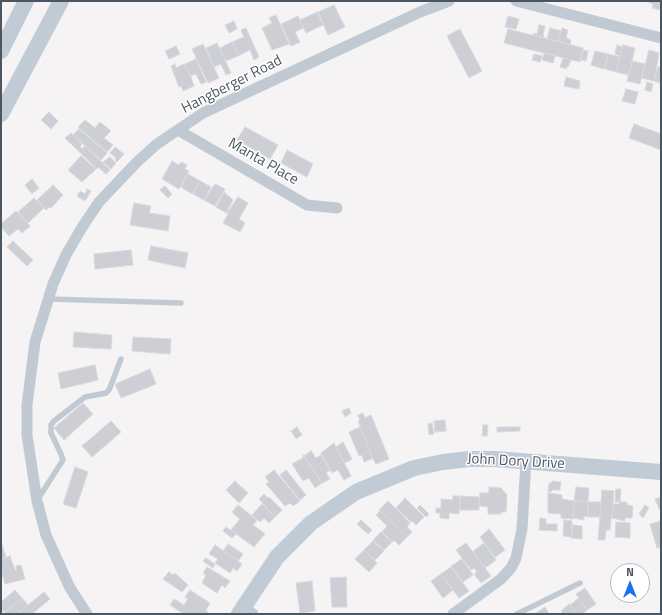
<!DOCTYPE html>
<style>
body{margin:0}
#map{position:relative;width:662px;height:615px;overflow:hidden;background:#f5f3f3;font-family:"Titillium Web",sans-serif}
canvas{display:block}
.frame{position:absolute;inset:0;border:2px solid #4a5661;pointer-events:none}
.north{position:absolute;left:610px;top:563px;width:40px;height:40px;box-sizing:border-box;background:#fff;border:1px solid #b7bbc0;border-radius:50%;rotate:0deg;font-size:11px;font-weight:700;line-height:16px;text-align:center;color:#4a5661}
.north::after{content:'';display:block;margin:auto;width:14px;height:18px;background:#1a73e8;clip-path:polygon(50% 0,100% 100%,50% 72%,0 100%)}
</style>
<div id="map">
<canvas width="662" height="615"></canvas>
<div class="frame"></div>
<div class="north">N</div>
</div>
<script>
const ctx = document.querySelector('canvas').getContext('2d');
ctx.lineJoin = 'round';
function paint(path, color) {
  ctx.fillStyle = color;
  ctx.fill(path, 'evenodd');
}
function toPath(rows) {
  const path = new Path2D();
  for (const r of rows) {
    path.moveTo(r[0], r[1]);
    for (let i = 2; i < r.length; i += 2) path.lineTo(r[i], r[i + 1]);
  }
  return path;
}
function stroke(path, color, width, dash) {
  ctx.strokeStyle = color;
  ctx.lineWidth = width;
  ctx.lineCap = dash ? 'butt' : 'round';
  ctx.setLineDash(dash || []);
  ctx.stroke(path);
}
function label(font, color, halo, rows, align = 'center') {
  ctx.font = font + ' "Titillium Web",sans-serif';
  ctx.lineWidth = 3;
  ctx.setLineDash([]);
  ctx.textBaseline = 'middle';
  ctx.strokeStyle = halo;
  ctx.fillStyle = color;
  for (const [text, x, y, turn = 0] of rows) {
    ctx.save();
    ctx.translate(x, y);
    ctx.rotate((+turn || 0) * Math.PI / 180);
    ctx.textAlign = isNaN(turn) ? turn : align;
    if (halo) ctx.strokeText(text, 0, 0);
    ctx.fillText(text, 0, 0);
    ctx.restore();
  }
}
const building = toPath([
 [645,1,661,1,661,10,652,8,653,4,645,1],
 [334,5,345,27,328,35,318,12,334,5],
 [317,12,323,25,306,33,300,20,317,12],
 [276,15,289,44,272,50,262,28,272,23,269,18,276,15],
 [298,16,303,28,295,32,300,42,291,46,281,24,298,16],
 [508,16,519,19,516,29,505,27,508,16],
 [234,21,237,29,229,33,225,25,234,21],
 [539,25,545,26,543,35,545,38,533,35,534,33,537,34,539,25],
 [246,28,259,57,254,60,250,50,238,56,232,42,244,37,241,30,246,28],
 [550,28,561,31,558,41,547,39,550,28],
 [562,28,568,30,566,38,571,40,570,45,558,41,562,28],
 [460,29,482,71,469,78,447,36,460,29],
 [508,29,583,48,580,62,504,43,508,29],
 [232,42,238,56,226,61,220,48,232,42],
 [217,43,231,73,226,75,221,64,214,67,206,48,217,43],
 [203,44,219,78,208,83,192,49,203,44],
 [617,45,622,47,620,56,615,54,617,45],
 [623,45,635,48,629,75,616,72,623,45],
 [176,46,180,54,169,59,165,51,176,46],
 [583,50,588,51,586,61,581,60,583,50],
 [649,50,659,53,654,81,642,78,649,50],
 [595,51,608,54,604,69,591,65,595,51],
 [544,53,555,56,553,63,542,60,544,53],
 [534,54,542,56,540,62,532,60,534,54],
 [608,54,620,57,616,72,605,69,608,54],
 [563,58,571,60,568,67,566,67,566,69,560,67,563,58],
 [196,59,206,82,201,84,196,74,190,76,185,64,196,59],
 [632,61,645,64,640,84,627,81,632,61],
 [175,64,176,68,184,64,191,77,194,86,183,91,181,86,179,87,171,66,175,64],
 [658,67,661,67,661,83,654,81,658,67],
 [566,77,580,81,579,89,564,86,566,77],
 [647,82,653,84,651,92,645,90,647,82],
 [626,89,638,92,635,104,622,101,626,89],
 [49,112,58,121,51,129,41,120,49,112],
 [85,120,95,128,100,122,111,131,104,138,113,145,107,152,78,127,85,120],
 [634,124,661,134,661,150,629,138,634,124],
 [245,127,278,145,270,159,237,140,245,127],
 [79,129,107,153,101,160,73,135,79,129],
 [71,133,82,144,80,146,82,149,85,146,110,170,106,174,98,167,97,169,65,138,71,133],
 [115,147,124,154,117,162,115,160,116,158,110,153,115,147],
 [287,150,313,164,307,177,281,163,287,150],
 [81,156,96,169,82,182,68,170,81,156],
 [110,157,116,163,111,169,103,162,110,157],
 [172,161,179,165,181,162,187,165,185,169,189,171,179,189,162,179,172,161],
 [188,174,200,181,192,194,181,187,188,174],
 [32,179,39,188,32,194,25,185,32,179],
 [200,181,211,187,204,200,193,194,200,181],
 [215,184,225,189,215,206,204,200,215,184],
 [53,185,63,195,51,208,50,207,46,210,37,200,53,185],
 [165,186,172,194,168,198,160,190,165,186],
 [87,189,91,191,85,201,77,196,80,191,85,194,87,189],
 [224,192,233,200,226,213,216,207,224,192],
 [238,197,248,203,239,219,245,223,240,232,223,223,228,214,227,213,238,197],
 [34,198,44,208,28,223,18,212,34,198],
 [134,203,151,206,149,213,170,216,168,231,130,225,134,203],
 [16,211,30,226,22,233,18,229,9,236,1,227,1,224,16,211],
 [13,241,33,260,27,266,7,247,13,241],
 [151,246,188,253,185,268,148,260,151,246],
 [131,250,133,265,95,269,94,254,131,250],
 [74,332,112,335,111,349,73,347,74,332],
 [133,337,171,339,170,354,132,351,133,337],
 [95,365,98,380,61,389,58,373,95,365],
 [150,369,156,384,121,398,115,384,150,369],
 [83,403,93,414,64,440,54,428,83,403],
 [349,408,351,413,345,417,342,411,349,408],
 [363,413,365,418,371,415,389,459,376,464,373,459,358,421,360,420,358,415,363,413],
 [445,420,446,431,435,432,434,421,445,420],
 [111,421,121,432,92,457,82,446,111,421],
 [432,423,434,434,429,435,428,424,432,423],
 [483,425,488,425,487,436,482,436,483,425],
 [297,427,302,435,296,439,291,431,297,427],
 [360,427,373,458,364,462,362,455,359,456,349,432,360,427],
 [497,427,520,427,520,431,497,432,497,427],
 [343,442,352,459,345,463,336,447,343,442],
 [334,443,351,476,344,480,338,470,332,473,321,453,334,443],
 [311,451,316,458,321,455,330,470,326,473,330,479,322,483,304,456,311,451],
 [303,455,322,483,315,488,309,478,303,481,292,464,303,458,303,455],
 [75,467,88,472,76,508,63,504,75,467],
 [274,470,300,501,293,506,290,503,285,506,266,484,269,482,265,477,274,470],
 [286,470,306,495,300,500,280,475,286,470],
 [235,481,248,493,239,503,226,490,235,481],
 [553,481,561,482,560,490,552,490,551,492,548,492,549,484,553,481],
 [489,487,501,488,507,495,506,512,501,512,501,514,488,514,488,507,479,506,480,493,489,493,489,487],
 [576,487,589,488,588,502,574,501,576,487],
 [616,489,621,489,620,502,615,502,616,489],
 [602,490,614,491,612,518,611,518,610,530,606,530,605,540,598,540,602,490],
 [548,493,562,495,562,499,574,501,573,519,561,518,561,514,548,513,548,493],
 [264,494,268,498,269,497,282,510,275,517,259,499,264,494],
 [453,496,460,496,459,514,449,513,449,519,440,518,440,513,436,513,436,508,441,508,441,499,453,500,453,496],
 [460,496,479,497,479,510,460,510,460,496],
 [661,497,661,509,659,509,655,499,661,497],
 [405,498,424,517,416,525,412,521,411,522,396,508,405,498],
 [388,501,410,523,407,527,412,532,407,537,379,510,388,501],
 [574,501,588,502,588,517,584,516,584,520,573,518,574,501],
 [588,502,601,502,600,517,588,517,588,502],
 [619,502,627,502,627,505,633,506,632,518,625,518,625,521,612,518,613,504,619,504,619,502],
 [262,504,275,517,269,523,264,518,260,522,252,515,262,504],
 [238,505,257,520,253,525,265,534,254,547,231,530,240,519,232,512,238,505],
 [420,505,429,514,426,517,417,508,420,505],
 [645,505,649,508,643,518,639,514,645,505],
 [380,511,407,537,399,545,394,540,393,542,382,532,387,526,376,515,380,511],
 [540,518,546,519,546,524,557,524,557,531,539,530,540,518],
 [361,520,372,530,368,534,357,524,361,520],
 [564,520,572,521,571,537,563,536,564,520],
 [661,521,661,547,657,548,650,524,661,521],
 [616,522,630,523,630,538,615,537,616,522],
 [573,525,582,526,582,539,571,538,573,525],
 [226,527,236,534,232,538,223,531,226,527],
 [489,529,505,550,495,557,480,537,489,529],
 [381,532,392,542,384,550,373,540,381,532],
 [373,541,384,551,375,560,364,550,373,541],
 [1,542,6,557,1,559,1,542],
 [466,543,491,576,481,583,474,574,477,572,474,568,471,570,456,550,466,543],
 [484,543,496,560,485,568,473,551,484,543],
 [228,544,243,554,238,561,223,551,228,544],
 [215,545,242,564,237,571,233,568,230,573,215,563,218,559,209,554,215,545],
 [364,550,377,563,369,572,355,559,364,550],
 [10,556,15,570,17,570,16,566,21,565,25,579,5,584,1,570,1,559,10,556],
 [206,558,215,564,213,568,203,561,206,558],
 [462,559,473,575,463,582,451,566,462,559],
 [207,567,230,581,225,588,222,585,217,593,202,583,206,575,203,573,207,567],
 [451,567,469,591,459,598,441,574,451,567],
 [169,572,173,575,175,573,188,585,182,592,163,579,169,572],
 [441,574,453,590,443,598,431,581,441,574],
 [346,577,347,607,332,607,330,578,346,577],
 [312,581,315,611,300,613,296,583,312,581],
 [585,588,596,604,587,610,576,594,585,588],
 [15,590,22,598,4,612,1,608,1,602,15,590],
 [190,590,210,603,206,610,209,614,184,614,170,605,174,599,184,605,188,599,185,597,190,590],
 [44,592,50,599,32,614,17,614,44,592],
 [22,598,28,605,17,614,6,614,5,612,22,598],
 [579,598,587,610,582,614,576,614,570,605,579,598],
 [569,604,570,605,576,614,563,614,561,611,569,604],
 [545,607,549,614,535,614,536,613,545,607]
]);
paint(building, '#cdcfd5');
stroke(building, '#d7d9de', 1);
stroke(toPath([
 [48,299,181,303],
 [38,499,63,460,61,454,51,433,51,425,54,421,85,397,106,393,109,390,121,359],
 [517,614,580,583]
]), '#c1cad2', 5.5);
stroke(toPath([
 [516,1,661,38],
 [178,130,307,205,337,208],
 [244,607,253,614],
 [87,614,70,588,46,535,37,501,27,435,27,405,35,342,53,284,66,255,81,229,99,202,137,162,157,144,203,113,420,12,449,1],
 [453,614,501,579,511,568,516,558,522,529,526,461]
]), '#c1cad2', 11);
stroke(toPath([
 [1,51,26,1],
 [1,114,61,1],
 [239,614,277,557,311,523,356,492,414,468,443,462,469,459,495,459,661,472]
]), '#c1cbd6', 16);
label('15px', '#4a5661', '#fff', [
 ["Hangberger Road",232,85,-27],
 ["Manta Place",263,162,30],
 ["John Dory Drive",516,462,3]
]);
</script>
